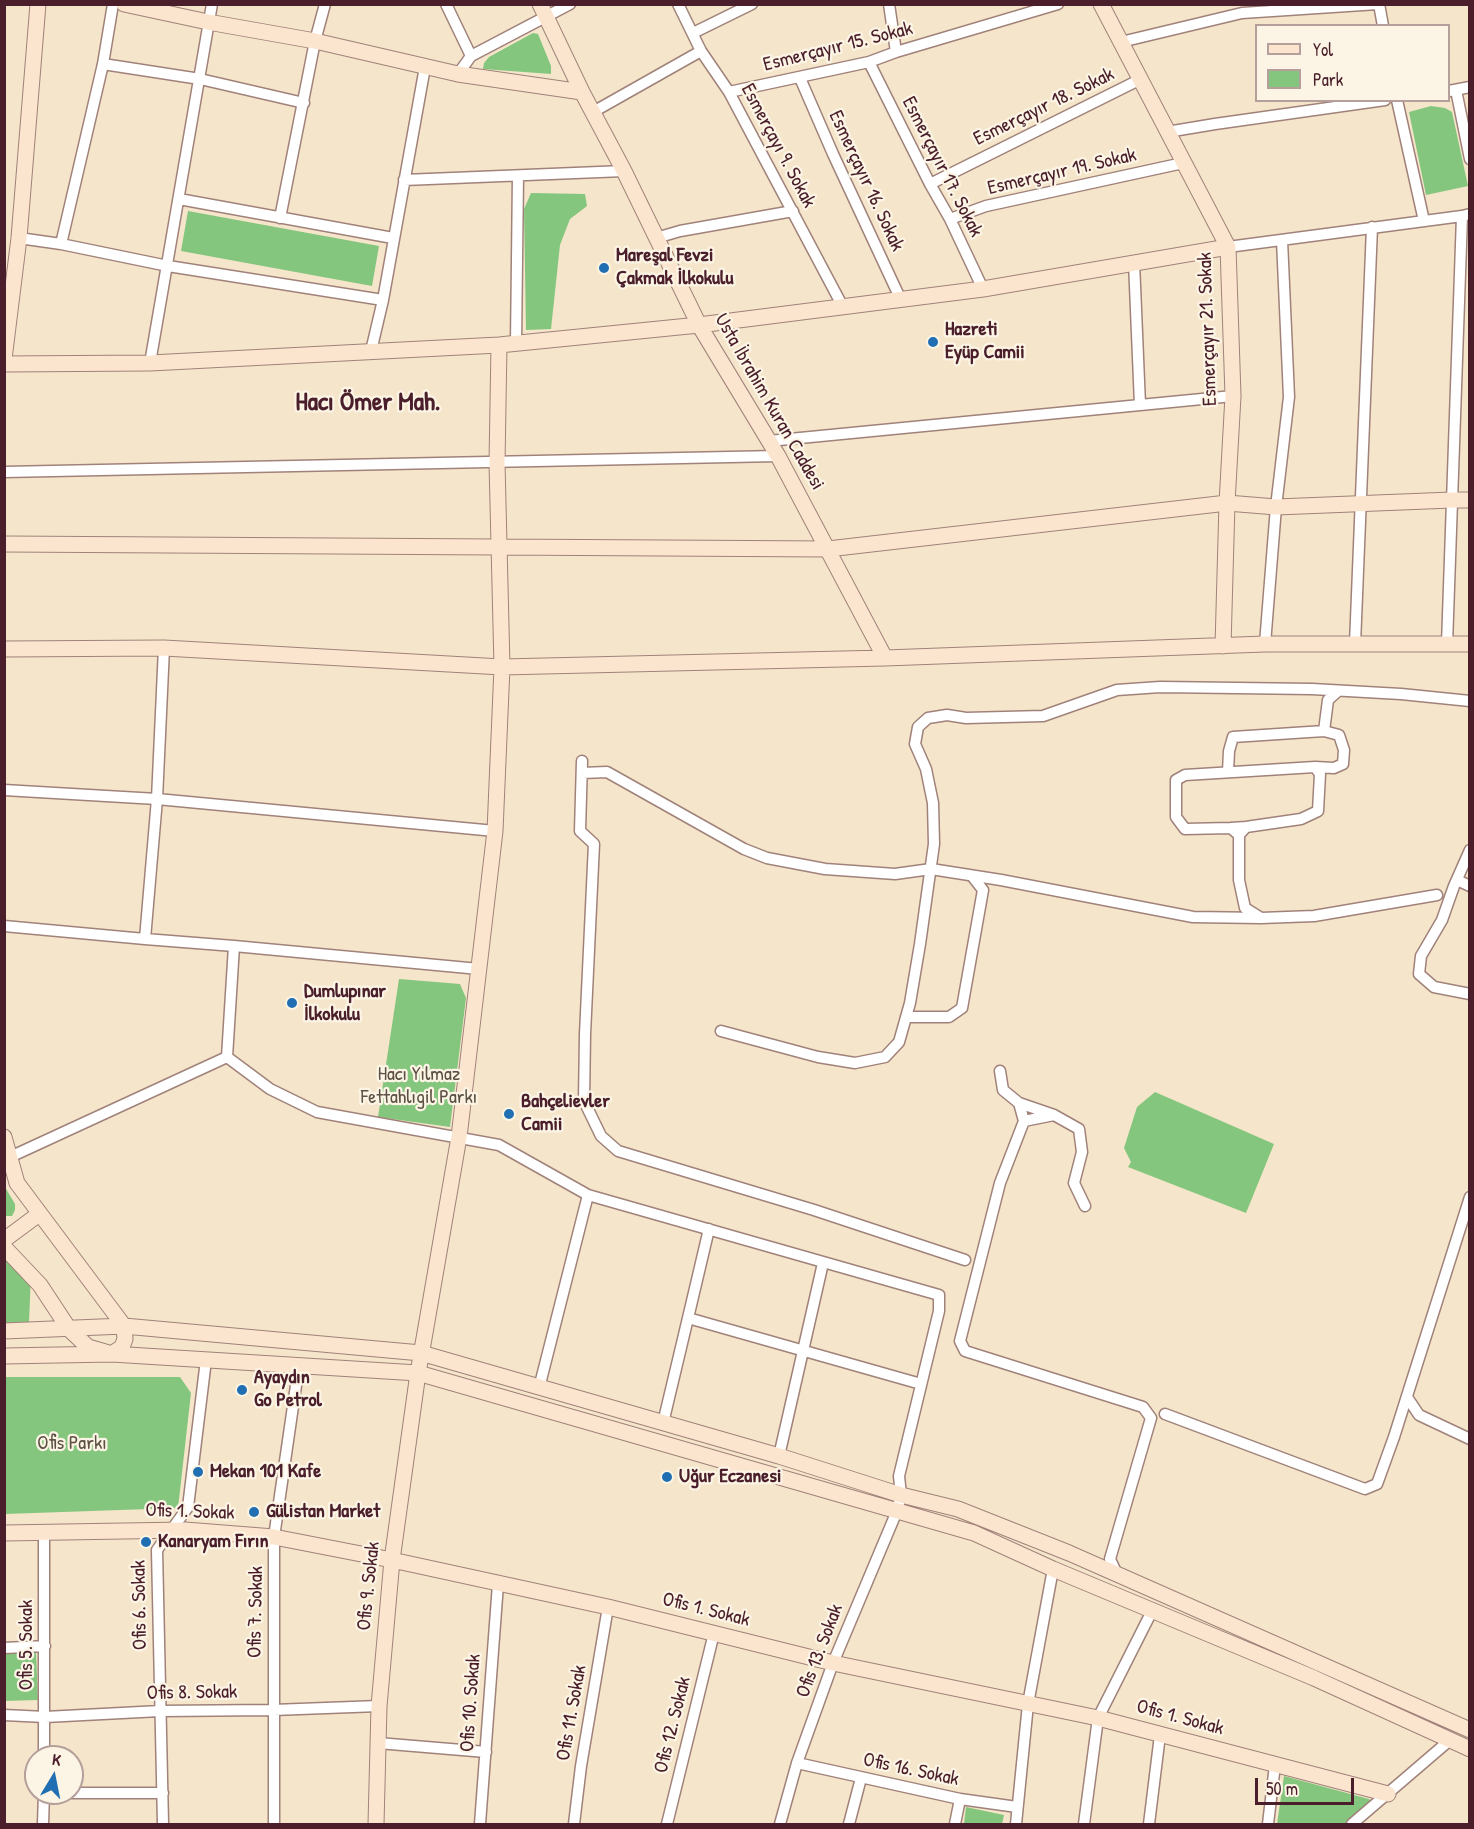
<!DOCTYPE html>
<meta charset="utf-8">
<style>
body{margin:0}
#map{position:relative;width:1474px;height:1829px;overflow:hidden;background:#f5e5ca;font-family:"Patrick Hand",sans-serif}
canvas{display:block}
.frame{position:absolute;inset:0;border:6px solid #4a1f2b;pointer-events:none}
.legend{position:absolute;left:1255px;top:24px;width:195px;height:78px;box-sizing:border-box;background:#fcf5e5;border:2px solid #b59f9b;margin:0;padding:8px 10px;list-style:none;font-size:18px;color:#4a1f2b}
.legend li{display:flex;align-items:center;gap:12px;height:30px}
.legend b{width:30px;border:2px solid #b59f9b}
.north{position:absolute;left:24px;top:1745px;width:60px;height:60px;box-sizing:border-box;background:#fcf5e5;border:2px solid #b59f9b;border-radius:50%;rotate:10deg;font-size:16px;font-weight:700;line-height:24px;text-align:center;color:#4a1f2b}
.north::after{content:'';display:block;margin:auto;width:21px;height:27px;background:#1f6fb2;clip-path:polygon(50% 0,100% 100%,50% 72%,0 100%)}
.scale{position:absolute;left:1255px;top:1778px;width:99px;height:27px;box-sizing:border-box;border:3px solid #4a1f2b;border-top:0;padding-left:8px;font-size:18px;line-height:21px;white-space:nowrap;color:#4a1f2b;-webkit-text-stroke:4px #fcf5e5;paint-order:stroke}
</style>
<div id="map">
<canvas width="1474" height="1829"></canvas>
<div class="frame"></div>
<ul class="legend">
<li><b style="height:8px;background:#fce5cf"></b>Yol</li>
<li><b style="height:16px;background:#85c67e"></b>Park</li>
</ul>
<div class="north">K</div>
<div class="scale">50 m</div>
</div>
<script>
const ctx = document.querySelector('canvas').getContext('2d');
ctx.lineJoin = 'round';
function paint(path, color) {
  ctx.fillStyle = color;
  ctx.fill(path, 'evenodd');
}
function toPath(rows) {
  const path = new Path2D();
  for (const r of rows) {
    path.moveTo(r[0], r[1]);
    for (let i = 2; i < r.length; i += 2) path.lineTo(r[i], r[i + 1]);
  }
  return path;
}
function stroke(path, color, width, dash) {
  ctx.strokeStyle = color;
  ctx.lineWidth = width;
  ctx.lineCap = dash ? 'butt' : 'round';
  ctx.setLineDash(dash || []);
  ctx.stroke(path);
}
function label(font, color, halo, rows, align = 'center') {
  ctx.font = font + ' "Patrick Hand",sans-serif';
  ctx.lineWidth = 4.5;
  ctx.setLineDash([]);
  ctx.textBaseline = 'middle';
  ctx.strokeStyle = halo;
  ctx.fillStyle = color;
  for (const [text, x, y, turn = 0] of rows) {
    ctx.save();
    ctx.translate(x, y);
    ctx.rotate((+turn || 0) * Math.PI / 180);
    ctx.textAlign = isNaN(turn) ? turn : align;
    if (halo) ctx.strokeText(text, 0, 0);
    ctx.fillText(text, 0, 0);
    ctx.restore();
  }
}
paint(toPath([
 [533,33,538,34,551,66,551,74,483,69,484,63,489,57],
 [1431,106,1445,108,1452,112,1468,186,1426,195,1409,112],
 [531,193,585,194,587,206,570,219,560,245,551,329,526,330,524,209],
 [188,211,379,246,372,286,181,251],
 [399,979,460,984,466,998,450,1127,378,1117],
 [1155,1092,1274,1144,1246,1213,1128,1167,1131,1162,1124,1148,1137,1107],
 [5,1187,15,1204,15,1210,12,1216,5,1216],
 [4,1252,31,1274,29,1322,5,1323],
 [4,1377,180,1377,191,1393,178,1508,5,1514],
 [36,1651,38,1700,5,1701,5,1653],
 [1284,1776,1369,1799,1372,1803,1347,1824,1277,1824],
 [966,1807,1004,1815,1002,1824,964,1824]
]), '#85c67e');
const street = toPath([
 [446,4,471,56],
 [678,4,701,51,729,92,843,307],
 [889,4,896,52],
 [1379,4,1383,26],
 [693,33,752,4],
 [1121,42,1242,13,1378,4],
 [869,62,930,184,950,219,983,289],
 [103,64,200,79,304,103],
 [458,74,471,56,570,4],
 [800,78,833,154,900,298],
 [1456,90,1470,159],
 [1449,91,1470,87],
 [729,92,869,62,896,52,1058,4],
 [1397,100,1424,221],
 [593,112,701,51],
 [1167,132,1215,124,1385,100],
 [404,180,624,171],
 [930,184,1141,79],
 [179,199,393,238],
 [280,218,315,41,325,4],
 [950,219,986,206,1183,163],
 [19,238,61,244,168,266,383,300],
 [656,238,680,231,793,211],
 [61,244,103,64,113,4],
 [1228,247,1462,216,1470,214],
 [1134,262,1140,405],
 [516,343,518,176],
 [371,351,383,300,425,67],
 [150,363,212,4],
 [769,441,1233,396],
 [4,472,778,456],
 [1265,644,1276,507,1289,397,1282,240],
 [1355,644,1372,227],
 [1447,644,1462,216],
 [1324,731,1328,700,1338,691],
 [582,761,580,831,594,844,585,1034,584,1101,601,1136,618,1151,814,1210,965,1260],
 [1228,772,1229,751,1233,737,1324,731,1339,735,1344,750,1343,764,1334,768,1315,767],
 [582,773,607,772,744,849,767,858,825,869,895,874,931,869,1001,880,1193,917,1261,918],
 [4,790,157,799,495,831],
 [1231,828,1185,829,1176,817,1176,780,1185,775,1315,767,1320,774,1318,811,1301,819,1246,827],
 [1239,835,1246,827,1231,828,1239,835,1239,880,1245,908,1261,918,1314,916,1437,895],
 [1470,850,1454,886,1442,920,1421,956,1419,974,1434,987,1470,994],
 [1457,880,1470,886],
 [4,926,145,939,234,946,227,1057],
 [145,939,157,799,164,648],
 [234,946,479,969],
 [906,1017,949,1017,962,1008,983,890,972,876],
 [721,1031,818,1057,855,1063,885,1057,899,1042,910,1003,920,944,934,844,933,803,926,769,915,744,918,727,928,718,947,715,966,718,1043,716,1117,690,1160,687,1312,689,1401,694,1470,701],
 [1000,1071,1003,1090,1019,1103,1024,1121,1000,1183,960,1341,965,1351,1143,1407,1151,1418,1110,1559,1117,1574],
 [1019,1103,1054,1115,1024,1121],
 [1054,1115,1079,1129,1082,1152,1074,1183,1085,1206],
 [10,1157,227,1057,270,1089,317,1112,499,1145,588,1195,939,1295,939,1311,899,1476,901,1495,897,1511,833,1663,797,1763,780,1824],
 [709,1229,688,1318,921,1384],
 [539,1388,588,1195],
 [1407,1397,1419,1415,1470,1439],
 [1165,1414,1365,1489,1377,1484,1394,1437,1470,1197],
 [663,1423,688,1318],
 [779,1456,823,1263],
 [4,1648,45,1646],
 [4,1715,45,1717,160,1711,273,1710,379,1706],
 [378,1743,486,1752],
 [44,1757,44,1533],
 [797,1763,960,1799,1017,1807],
 [72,1793,163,1793],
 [43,1824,44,1793],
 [163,1824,157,1550,188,1507,206,1360],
 [274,1824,274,1537,299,1365],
 [480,1824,498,1584],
 [574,1824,581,1766,608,1607],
 [667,1824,714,1633],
 [849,1824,861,1778],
 [955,1824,960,1799],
 [1016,1824,1028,1704,1053,1569],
 [1084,1824,1098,1718,1152,1611],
 [1149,1824,1160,1735],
 [1268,1824,1275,1765],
 [1352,1824,1450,1740]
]);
const secondary = toPath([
 [124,4,208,22,315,41,458,74,582,92],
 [540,4,582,92,624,171,699,325,778,456,885,658],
 [1101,4,1228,247,1233,396,1227,503,1223,646],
 [4,359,19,238,38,4],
 [4,364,150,363,499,345,699,325,983,289,1228,247],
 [4,544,828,549,1227,503,1276,507,1452,500,1470,500],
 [4,649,164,648,502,667,885,658,1265,644,1470,644],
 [4,1137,17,1183,124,1326,125,1339,122,1347,112,1354,88,1347,69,1329,40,1285,4,1247],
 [4,1240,39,1214],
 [4,1331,124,1326,421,1353,779,1456,901,1495,958,1509,1069,1553,1470,1730],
 [4,1356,112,1354,418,1373,974,1533,1053,1569,1314,1678,1470,1749],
 [4,1533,185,1530,274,1537,392,1560,608,1607,833,1663,1098,1718,1388,1794],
 [376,1824,379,1706,392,1560,418,1373,459,1137,495,831,502,667,497,463,499,345]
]);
stroke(street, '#a0827a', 13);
stroke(secondary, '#a0827a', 17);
stroke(street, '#fff', 10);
stroke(secondary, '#fce5cf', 15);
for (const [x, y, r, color] of [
 [604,268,6,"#1f6fb2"],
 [933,342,6,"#1f6fb2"],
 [292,1003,6,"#1f6fb2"],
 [509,1114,6,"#1f6fb2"],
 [242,1390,6,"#1f6fb2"],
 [198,1472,6,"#1f6fb2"],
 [667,1477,6,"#1f6fb2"],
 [254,1512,6,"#1f6fb2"],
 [146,1542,6,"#1f6fb2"]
]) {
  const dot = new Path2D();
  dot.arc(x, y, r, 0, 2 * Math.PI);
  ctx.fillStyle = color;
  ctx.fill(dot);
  stroke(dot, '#fcf5e5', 2);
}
label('20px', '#4a1f2b', '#fcf5e5', [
 ["Esmerçayır 15. Sokak",838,47,-14],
 ["Esmerçayır 18. Sokak",1044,107,-26],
 ["Esmerçayı 9. Sokak",778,146,62],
 ["Esmerçayır 17. Sokak",942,167,63],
 ["Esmerçayır 19. Sokak",1062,172,-13],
 ["Esmerçayır 16. Sokak",866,181,65],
 ["Esmerçayır 21. Sokak",1208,329,-92],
 ["Usta İbrahim Kuran Caddesi",769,402,60],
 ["Ofis 1. Sokak",190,1512,2],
 ["Ofis 9. Sokak",369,1586,-84],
 ["Ofis 6. Sokak",140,1605,-91],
 ["Ofis 1. Sokak",706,1610,14],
 ["Ofis 7. Sokak",256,1612,-89],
 ["Ofis 5. Sokak",27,1645,-90],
 ["Ofis 13. Sokak",820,1651,-69],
 ["Ofis 8. Sokak",192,1693,-1],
 ["Ofis 10. Sokak",471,1703,-86],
 ["Ofis 11. Sokak",572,1713,-80],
 ["Ofis 1. Sokak",1180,1718,15],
 ["Ofis 12. Sokak",673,1725,-76],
 ["Ofis 16. Sokak",911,1770,12]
]);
label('bold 20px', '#4a1f2b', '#fcf5e5', [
 ["Mareşal Fevzi",616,256],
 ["Çakmak İlkokulu",616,279],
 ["Hazreti",945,330],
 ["Eyüp Camii",945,353],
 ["Dumlupınar",304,992],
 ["İlkokulu",304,1015],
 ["Bahçelievler",521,1102],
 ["Camii",521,1125],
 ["Ayaydın",254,1378],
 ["Go Petrol",254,1401],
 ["Mekan 101 Kafe",210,1472],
 ["Uğur Eczanesi",679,1477],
 ["Gülistan Market",266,1512],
 ["Kanaryam Fırın",158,1542]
], 'left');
label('20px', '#5c5144', '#fcf5e5', [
 ["Hacı Yılmaz",419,1075],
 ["Fettahlıgil Parkı",419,1098],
 ["Ofis Parkı",72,1444]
]);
label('bold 26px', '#4a1f2b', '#fcf5e5', [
 ["Hacı Ömer Mah.",368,403]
]);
</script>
